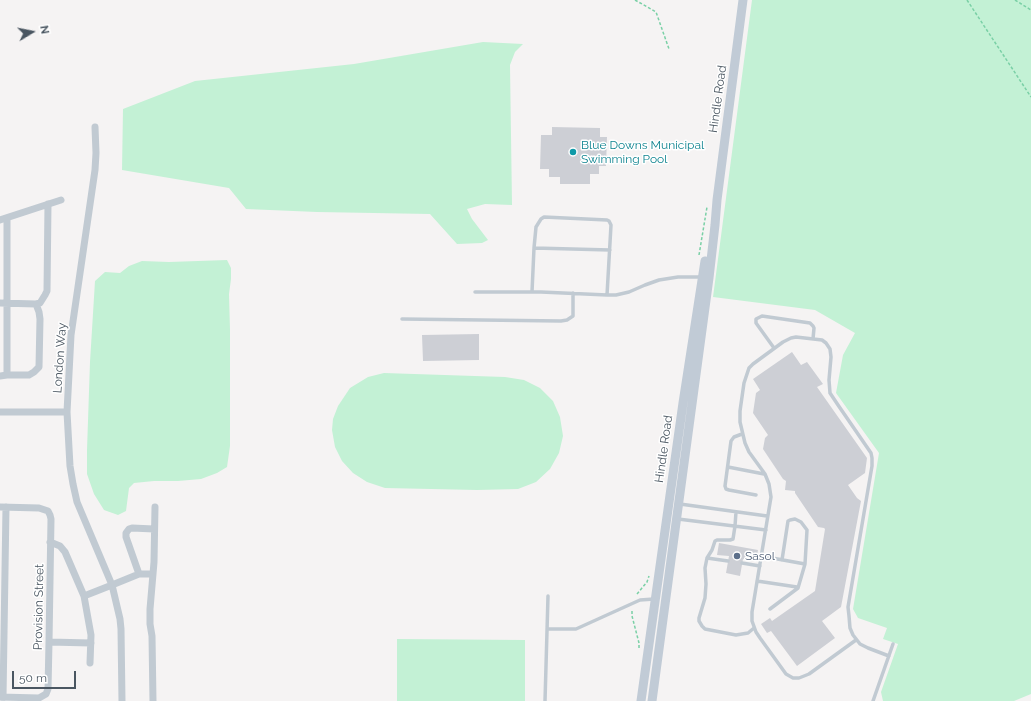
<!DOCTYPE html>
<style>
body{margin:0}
#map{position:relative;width:1031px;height:701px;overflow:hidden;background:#f5f3f3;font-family:Raleway,sans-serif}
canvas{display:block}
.north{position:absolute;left:12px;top:12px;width:40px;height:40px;-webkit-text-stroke:3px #fff;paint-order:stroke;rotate:80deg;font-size:11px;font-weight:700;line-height:16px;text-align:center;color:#4a5661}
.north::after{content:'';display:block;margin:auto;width:14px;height:18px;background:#4a5661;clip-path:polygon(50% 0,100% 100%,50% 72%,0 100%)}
.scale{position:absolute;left:12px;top:671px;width:64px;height:18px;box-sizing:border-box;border:2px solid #4a5661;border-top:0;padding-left:5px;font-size:12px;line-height:14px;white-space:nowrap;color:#4a5661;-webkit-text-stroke:3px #fff;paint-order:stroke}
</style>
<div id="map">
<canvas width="1031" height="701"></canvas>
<div class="north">N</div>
<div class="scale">50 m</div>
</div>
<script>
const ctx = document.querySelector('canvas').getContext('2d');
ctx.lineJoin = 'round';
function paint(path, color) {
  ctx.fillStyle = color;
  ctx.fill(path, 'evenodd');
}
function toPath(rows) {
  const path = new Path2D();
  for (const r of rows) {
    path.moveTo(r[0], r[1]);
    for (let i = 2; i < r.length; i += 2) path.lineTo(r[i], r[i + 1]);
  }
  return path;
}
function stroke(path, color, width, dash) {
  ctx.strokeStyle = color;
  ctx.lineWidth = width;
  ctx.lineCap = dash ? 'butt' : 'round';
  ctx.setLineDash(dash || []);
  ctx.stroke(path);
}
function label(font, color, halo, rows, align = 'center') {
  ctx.font = font + ' Raleway,sans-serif';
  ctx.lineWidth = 3;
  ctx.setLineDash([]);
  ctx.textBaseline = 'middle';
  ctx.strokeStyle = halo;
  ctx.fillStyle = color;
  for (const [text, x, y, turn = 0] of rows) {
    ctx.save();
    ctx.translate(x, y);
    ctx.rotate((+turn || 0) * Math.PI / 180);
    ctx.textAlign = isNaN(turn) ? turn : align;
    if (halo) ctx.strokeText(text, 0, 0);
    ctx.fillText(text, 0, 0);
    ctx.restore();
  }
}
paint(toPath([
 [752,0,1031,0,1031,694,1014,701,883,701,881,692,898,644,883,639,887,628,858,618,853,609,879,453,836,393,843,355,855,333,815,310,713,297],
 [483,42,523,44,515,52,510,65,512,205,485,204,467,209,472,219,488,240,482,243,457,244,430,214,317,212,246,209,229,188,122,170,123,109,195,81,354,64],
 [227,260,231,268,231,279,229,294,230,330,230,446,227,467,217,473,201,479,178,481,154,481,134,483,129,488,126,511,118,515,104,510,94,494,87,474,87,450,90,362,95,281,105,272,120,273,129,266,142,261,169,262],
 [384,373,505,377,524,380,540,388,553,401,560,417,563,436,559,453,550,469,536,482,518,489,477,490,385,488,367,482,353,473,342,461,335,447,332,430,333,419,338,406,350,388,368,377],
 [397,639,525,640,525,701,397,701]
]), '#c3f1d5');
paint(toPath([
 [552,127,600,128,600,137,607,137,606,166,599,166,599,174,590,174,590,184,560,184,560,177,549,177,549,169,540,169,541,135,552,135],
 [479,334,479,360,423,361,422,335],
 [792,352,801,365,807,362,823,384,817,387,867,458,865,473,848,485,857,498,861,501,841,607,822,621,835,638,797,666,771,631,767,633,761,624,770,618,772,621,815,591,825,529,824,528,818,527,795,493,795,491,785,490,786,481,783,479,763,449,765,438,768,435,753,413,756,393,760,390,753,379],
 [719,543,758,550,756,561,743,559,740,576,726,573,729,556,717,555]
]), '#cdcfd5');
stroke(toPath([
 [635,0,656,12,669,49],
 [967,0,1031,97],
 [1015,0,1031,10],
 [699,255,707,207],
 [637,594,647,582,649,576],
 [632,611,632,616,639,643,639,648]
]), '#7ad0a6', 1.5, [3, 2]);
stroke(toPath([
 [534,248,610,250],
 [475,292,532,292],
 [607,295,611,225,609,221,607,220,544,217,541,219,536,227,534,248,532,292,541,292,607,295,616,295,629,292,645,285,659,280,678,277,702,277],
 [402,319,561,321,567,320,573,316,573,293],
 [774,348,756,323,756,319,762,316,810,323,813,326,814,328,813,339],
 [742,434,734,437,731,441,725,486,726,489,729,490,756,495],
 [728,467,764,474],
 [680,504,767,516],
 [736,512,735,526,733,539,730,540,717,540,715,541,712,550,707,558,705,568,706,584,705,598,699,618,699,621,702,626,705,629,736,635,748,633,754,628],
 [678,519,766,530],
 [761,556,805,564],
 [707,558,728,561],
 [742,563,760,566],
 [757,581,797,587],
 [770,609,798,588,805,564,807,530,801,522,795,519,790,520,788,521,782,560],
 [547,629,576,629,640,600,654,599],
 [856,640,809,674,799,678,793,678,786,674,760,638,756,632,752,621,752,612,771,497,769,484,765,474,749,452,745,443,740,422,740,411,744,383,749,368,753,364,783,342,791,338,796,337,822,340,826,343,830,349,831,357,829,380,830,393,838,405,871,453,872,458,872,466,848,607,849,616,850,628,853,635,860,644,868,648,889,656],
 [545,701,548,596],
 [873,701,893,644]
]), '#c1cad2', 3.5);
stroke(toPath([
 [0,220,61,200],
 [0,303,36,304,40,303,45,295,47,291,48,204],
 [7,375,7,218],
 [0,376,7,375,29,375,34,372,39,367,40,319,39,312,36,304],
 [0,412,67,412],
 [0,507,39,508,48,511,50,515,51,519,49,642,48,689,46,694,39,698,0,697],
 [50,542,60,546,65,552,84,596,91,635,90,663],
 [139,574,126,537,126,533,129,529,132,528,154,529],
 [153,574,150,609,150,624,152,636,153,701],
 [84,596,112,585,77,502,73,484,70,466,67,412,71,335,95,170,96,153,95,127],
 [49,642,91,643],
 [3,698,6,507],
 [122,701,121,629,120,619,112,585,139,574,153,574,154,562,155,507]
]), '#c1cad2', 7);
stroke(toPath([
 [641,701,683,403,705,261],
 [652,701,709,278,715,225,717,200,743,0]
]), '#c1cbd6', 9);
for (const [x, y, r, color] of [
 [573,152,4,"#0f9aa8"],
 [737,556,4,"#5c6f8a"]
]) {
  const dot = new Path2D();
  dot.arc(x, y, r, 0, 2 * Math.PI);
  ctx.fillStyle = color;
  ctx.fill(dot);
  stroke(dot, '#fff', 1.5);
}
label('12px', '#4a5661', '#fff', [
 ["Hindle Road",718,99,-82],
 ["London Way",60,358,-86],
 ["Hindle Road",664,449,-82],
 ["Provision Street",39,607,-89]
]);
label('12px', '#0d838f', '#fff', [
 ["Blue Downs Municipal",581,145],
 ["Swimming Pool",581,159]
], 'left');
label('12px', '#4e5e75', '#fff', [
 ["Sasol",745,556]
], 'left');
</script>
